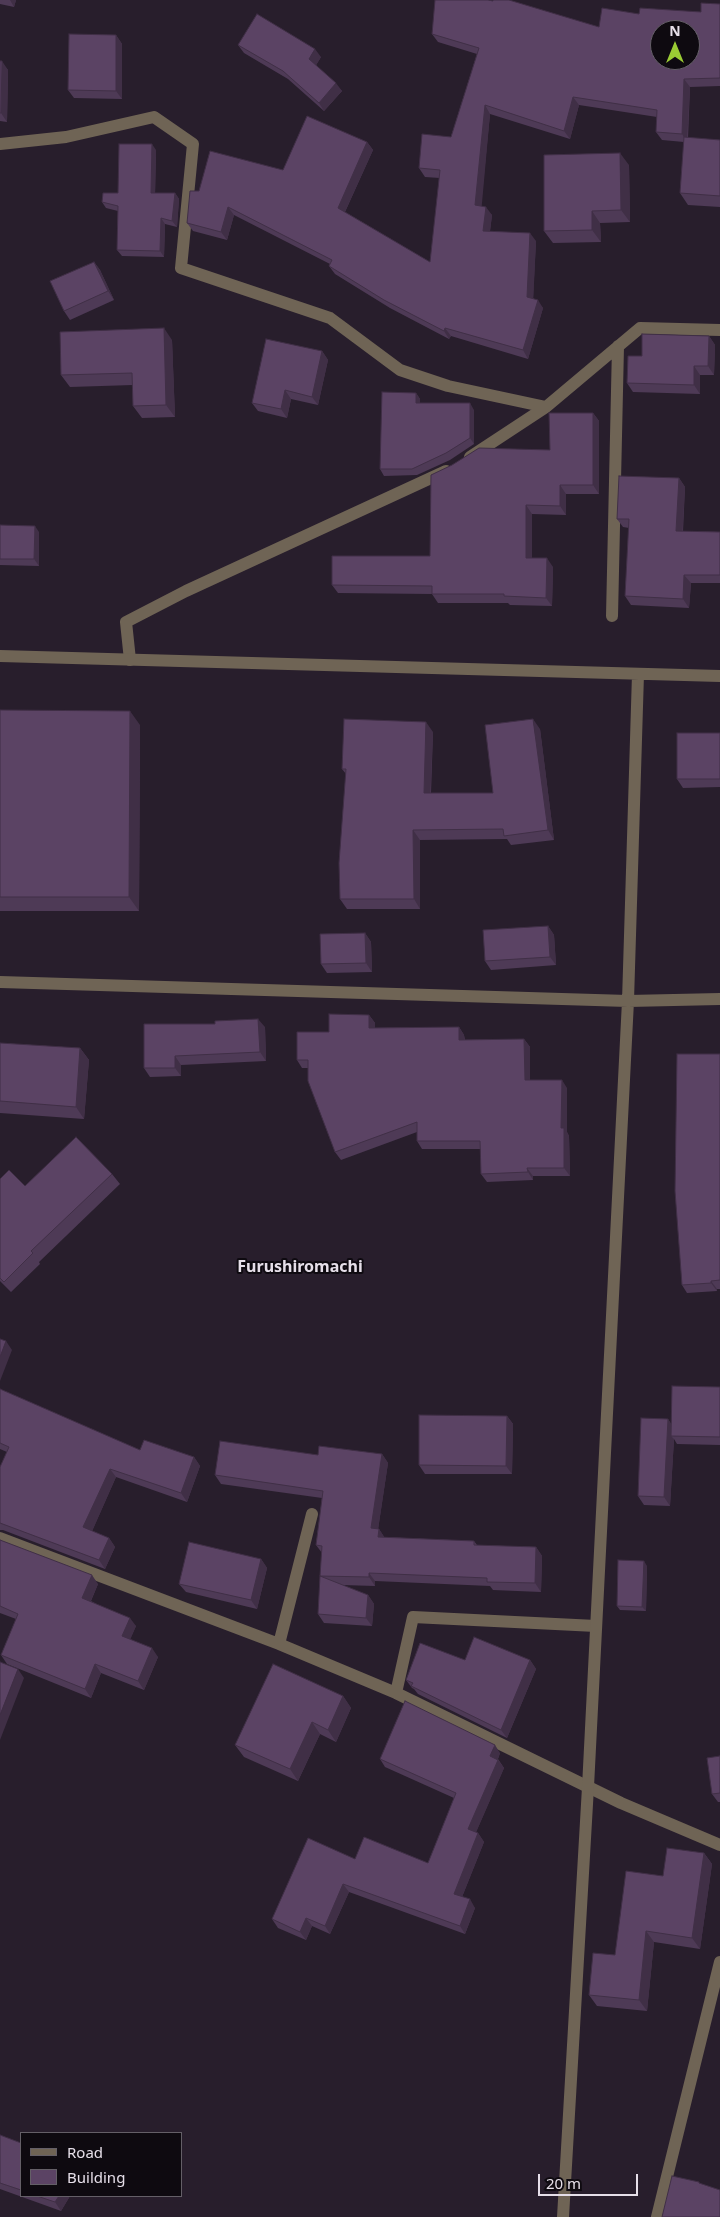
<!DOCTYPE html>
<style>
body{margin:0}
#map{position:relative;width:720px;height:2217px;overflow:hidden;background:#281e2c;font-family:"Noto Sans",sans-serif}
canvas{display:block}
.legend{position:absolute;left:20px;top:2132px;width:162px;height:65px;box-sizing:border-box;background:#0e0a10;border:1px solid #645f67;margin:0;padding:6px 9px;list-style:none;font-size:15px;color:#e6dfe9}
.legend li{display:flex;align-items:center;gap:10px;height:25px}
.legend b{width:25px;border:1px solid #645f67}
.north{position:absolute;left:650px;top:20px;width:50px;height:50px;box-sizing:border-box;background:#0e0a10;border:1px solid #645f67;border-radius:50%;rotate:0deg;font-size:14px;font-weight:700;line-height:20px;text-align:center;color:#e6dfe9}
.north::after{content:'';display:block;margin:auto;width:18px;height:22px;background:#9acb34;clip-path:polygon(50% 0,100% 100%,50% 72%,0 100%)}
.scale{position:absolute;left:538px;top:2174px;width:100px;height:22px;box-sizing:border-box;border:2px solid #e6dfe9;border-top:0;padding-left:6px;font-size:15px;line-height:18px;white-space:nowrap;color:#e6dfe9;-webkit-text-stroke:4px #0e0a10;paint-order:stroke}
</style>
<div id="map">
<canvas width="720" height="2217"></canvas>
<ul class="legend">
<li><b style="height:6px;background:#6f6455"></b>Road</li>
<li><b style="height:14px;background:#5b4364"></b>Building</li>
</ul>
<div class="north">N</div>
<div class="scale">20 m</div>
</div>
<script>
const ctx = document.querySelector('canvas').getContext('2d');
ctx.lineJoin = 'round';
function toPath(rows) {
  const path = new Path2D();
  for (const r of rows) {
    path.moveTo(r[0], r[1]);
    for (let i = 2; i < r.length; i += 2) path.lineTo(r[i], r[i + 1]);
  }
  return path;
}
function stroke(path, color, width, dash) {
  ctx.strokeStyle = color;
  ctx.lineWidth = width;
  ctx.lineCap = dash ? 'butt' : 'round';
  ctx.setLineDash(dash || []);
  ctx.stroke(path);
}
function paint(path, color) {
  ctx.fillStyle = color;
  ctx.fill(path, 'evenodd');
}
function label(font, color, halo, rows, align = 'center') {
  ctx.font = font + ' "Noto Sans",sans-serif';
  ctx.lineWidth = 4;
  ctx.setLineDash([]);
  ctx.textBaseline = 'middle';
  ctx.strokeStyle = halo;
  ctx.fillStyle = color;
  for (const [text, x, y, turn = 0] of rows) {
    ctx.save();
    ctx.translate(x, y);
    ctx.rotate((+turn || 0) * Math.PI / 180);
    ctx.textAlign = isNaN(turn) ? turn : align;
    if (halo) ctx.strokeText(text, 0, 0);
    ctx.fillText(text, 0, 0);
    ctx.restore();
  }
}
stroke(toPath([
 [0,144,66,137,154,117,193,144,181,268,330,318,400,370,448,386,546,407],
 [470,457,546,407,640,328,720,330],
 [612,616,618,346],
 [130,660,126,622,186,591,446,471],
 [0,1538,279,1644,396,1693,621,1803,720,1845],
 [279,1644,312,1514],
 [396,1693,413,1617,596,1626],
 [657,2217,720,1962]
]), '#6f6455', 12);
stroke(toPath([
 [0,656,720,676],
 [0,982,628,1001,720,999],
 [563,2217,588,1787,628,1001,638,674]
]), '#6f6455', 12);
paint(toPath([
 [0,0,16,0,14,7,0,4],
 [720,4,720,86,690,87,688,138,720,140,720,207,688,205,680,193,684,142,662,140,656,132,657,117,579,105,570,139,490,114,481,206,492,215,490,231,536,241,533,298,543,308,528,359,451,336,449,339,390,308,335,274,329,266,330,264,234,215,227,240,193,231,187,223,199,191,283,170,367,142,373,150,345,212,430,262,440,178,425,177,419,168,451,137,477,54,438,42,432,34,599,27,639,14,701,12],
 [116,35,122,44,122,99,74,98,68,90],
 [238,45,321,57,316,65,342,91,324,111,288,79,244,53],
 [0,61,8,70,7,122,0,121],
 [156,150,155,193,175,193,179,199,177,227,165,224,164,257,122,256,117,250,118,211,106,208,102,202,118,193],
 [629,165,630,222,600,223,601,242,553,243,544,231],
 [94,262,100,270,114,300,70,320,64,311],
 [709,336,715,345,714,375,700,375,700,394,633,392,627,383,642,356],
 [172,340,175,417,142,418,133,406,133,385,70,387,61,375],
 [322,351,328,360,318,405,291,399,287,418,258,411,252,403],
 [416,393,420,399,420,403,474,410,474,444,450,460,417,475,384,476,380,469],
 [593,413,599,421,599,494,566,494,566,515,532,514,532,558,553,567,552,606,510,605,508,603,438,603,432,594,338,593,332,585,430,556],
 [679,478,685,487,683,531,720,532,720,583,691,583,689,608,631,605,625,596,629,528,623,527,617,519],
 [0,525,39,532,39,566,0,565],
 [0,710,140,725,139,911,0,911],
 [540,729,554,840,511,845,507,839,420,840,420,909,347,909,340,899,346,774,342,769,433,732,431,793,493,793],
 [720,733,720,787,683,788,677,779],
 [548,926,554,935,556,965,491,970,485,961],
 [365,933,371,942,372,972,327,973,321,964],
 [369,1015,375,1023,375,1028,459,1027,464,1035,465,1040,524,1039,530,1047,530,1080,567,1088,567,1132,569,1136,570,1176,533,1176,533,1180,487,1182,481,1174,481,1149,422,1149,417,1141,417,1132,341,1160,335,1152,308,1068,302,1068,297,1060,329,1032],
 [144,1024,265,1027,266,1061,181,1065,181,1076,150,1077,144,1068],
 [0,1043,80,1048,89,1060,84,1119,0,1113],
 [720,1054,720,1289,717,1289,717,1291,687,1293,682,1285],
 [112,1174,120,1184,39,1262,40,1264,11,1292,0,1281,0,1179,25,1186],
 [720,1387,720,1445,677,1444,674,1439,670,1506,644,1505,638,1496,668,1419,671,1424],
 [0,1389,140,1450,194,1457,200,1466,187,1502,116,1477,92,1531,109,1538,115,1547,105,1569,3,1530,0,1530,0,1467,7,1452,0,1449],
 [507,1416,513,1424,512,1474,425,1474,419,1465],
 [382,1454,388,1463,378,1529,379,1529,384,1537,474,1541,477,1545,536,1547,542,1556,541,1592,493,1590,490,1586,375,1581,375,1586,342,1585,368,1595,374,1604,372,1626,324,1623,318,1614,321,1577,320,1576,322,1553,316,1545,322,1498,221,1484,215,1475,318,1455],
 [0,1540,98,1584,91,1601,136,1626,130,1639,158,1657,144,1690,101,1673,91,1698,7,1664,1,1655,16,1619,0,1613],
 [261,1559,267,1568,257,1609,186,1592,179,1584],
 [647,1566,646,1611,620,1610,617,1606],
 [465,1660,530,1660,536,1669,507,1738,418,1694,414,1689,412,1688,406,1680],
 [343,1696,351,1708,336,1742,320,1734,298,1781,244,1757,235,1745],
 [500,1753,498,1759,504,1768,476,1832,478,1833,484,1842,462,1897,475,1908,465,1934,349,1892,330,1934,312,1926,306,1940,278,1928,272,1919,355,1859,428,1863,454,1798,385,1767,380,1759],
 [720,1756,720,1802,718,1802,712,1794],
 [704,1853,712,1864,700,1949,654,1942,647,2011,597,2006,589,1995,615,1955,663,1876],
 [0,2135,21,2143,21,2196,70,2196,61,2211,0,2189]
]), '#4e3a56');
paint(toPath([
 [10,0,16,0,14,7],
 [116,35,122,44,122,99,116,91],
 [315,49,321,57,315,67,309,59],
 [2,61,8,70,7,122,1,113],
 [684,79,690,87,687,142,682,134],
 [336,83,342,91,324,111,319,103],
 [573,97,579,105,570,139,564,131],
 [485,105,490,114,481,214,475,205],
 [367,142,373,150,343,216,338,208],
 [152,144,156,150,155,199,151,193],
 [620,153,629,165,630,222,621,210],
 [175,193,179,199,177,227,172,221],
 [228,207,234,215,227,240,221,232],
 [486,207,492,215,489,239,483,231],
 [592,211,600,223,601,242,592,230],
 [161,218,165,224,164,257,160,251],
 [530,233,536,241,533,305,527,297],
 [94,262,100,270,114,300,108,291],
 [538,300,543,308,528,359,523,350],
 [164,328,172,340,175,417,166,405],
 [445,328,451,336,449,339,444,331],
 [709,336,715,345,714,375,708,366],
 [322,351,328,360,318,405,312,397],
 [694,366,700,375,700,394,694,385],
 [285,390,291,399,287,418,281,409],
 [416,393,420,399,420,410,416,403],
 [470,403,474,410,474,444,470,438],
 [593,413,599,421,599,494,593,485],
 [679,478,685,487,682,540,676,531],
 [560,485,566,494,566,515,560,506],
 [526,505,532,514,532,566,526,558],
 [35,526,39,532,39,566,34,559],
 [547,558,553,567,552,606,546,598],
 [684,575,691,583,689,608,683,599],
 [130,711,140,725,139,911,129,897],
 [533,719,540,729,554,840,548,830],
 [426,722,433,732,430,803,424,793],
 [413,830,420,840,420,909,414,899],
 [548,926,554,935,556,965,550,957],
 [365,933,371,942,372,972,366,963],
 [369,1015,375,1023,375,1036,369,1028],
 [258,1019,265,1027,266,1061,260,1052],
 [459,1027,464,1035,465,1048,459,1040],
 [524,1039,530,1047,530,1088,525,1080],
 [80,1048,89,1060,84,1119,76,1107],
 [175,1056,181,1065,181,1076,175,1068],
 [562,1080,567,1088,567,1132,569,1136,570,1176,564,1168,561,1128],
 [527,1168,533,1176,533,1180,528,1172],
 [711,1281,717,1289,717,1291,711,1283],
 [6,1341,12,1350,0,1381,0,1357],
 [507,1416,513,1424,512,1474,506,1466],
 [668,1419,674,1428,671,1436,674,1439,670,1506,664,1497],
 [382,1454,388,1463,377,1537,371,1528],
 [194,1457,200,1466,187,1502,181,1493],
 [110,1469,116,1477,90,1536,83,1527],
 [379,1529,385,1538,378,1537],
 [109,1538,115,1547,105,1569,99,1560],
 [536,1547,542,1556,541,1592,535,1583],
 [261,1559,267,1568,257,1609,251,1600],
 [644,1561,647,1566,646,1611,642,1607],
 [369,1573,375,1581,375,1586,369,1577],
 [92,1575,98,1584,88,1607,82,1598],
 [368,1595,374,1604,372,1626,366,1618],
 [130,1618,136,1626,128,1645,122,1636],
 [152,1648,158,1657,144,1690,138,1681],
 [530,1660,536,1669,507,1738,501,1730],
 [95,1664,101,1673,91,1698,85,1689],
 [18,1669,24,1678,0,1740,0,1715],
 [343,1696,351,1708,336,1742,328,1730],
 [312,1722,320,1734,298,1781,290,1769],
 [495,1745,500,1753,496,1764,490,1756],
 [498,1760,504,1768,474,1837,468,1829],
 [478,1833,484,1842,460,1902,454,1894],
 [704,1853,712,1864,700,1949,692,1938],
 [343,1884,349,1892,330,1934,325,1926],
 [470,1899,475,1908,465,1934,460,1926],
 [306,1918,312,1926,306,1940,300,1932],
 [646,1931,654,1942,647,2011,639,2000],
 [59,2196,70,2196,61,2211,55,2202]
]), '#402f46');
const building = toPath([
 [435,0,488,0,493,1,493,0,509,0,599,27,602,8,639,14,640,8,701,12,701,3,720,4,720,78,684,79,682,134,656,132,657,110,573,97,564,131,485,105,475,205,486,207,483,231,530,233,527,297,538,300,523,350,445,328,444,331,384,300,329,266,332,260,228,207,221,232,187,223,190,191,199,191,210,151,283,170,307,116,367,142,338,208,430,262,440,170,419,168,422,134,451,137,479,48,432,34,435,0],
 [660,30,690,30,690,60,660,60,660,30],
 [257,14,315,49,309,59,336,83,319,103,283,71,238,45,257,14],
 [69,34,116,35,116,91,68,90,69,34],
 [0,61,2,61,1,113,0,113,0,61],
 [684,137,720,140,720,196,680,193,684,137],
 [119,144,152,144,151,193,175,193,172,221,161,218,160,251,117,250,118,206,102,202,103,193,118,193,119,144],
 [620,153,621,210,592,211,592,230,544,231,544,155,620,153],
 [94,262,108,291,64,311,50,281,94,262],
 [164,328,166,405,133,406,132,373,61,375,60,332,164,328],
 [642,334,709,336,708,366,694,366,694,385,627,383,628,356,642,356,642,334],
 [266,339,322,351,312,397,285,390,281,409,252,403,266,339],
 [382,392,416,393,416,403,470,403,470,438,446,453,412,469,380,469,382,392],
 [549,413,593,413,593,485,560,485,560,506,526,505,526,558,547,558,546,598,504,596,504,594,432,594,432,586,332,585,332,556,430,556,431,475,452,465,479,448,550,450,549,413],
 [619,476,679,478,676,531,720,532,720,575,684,575,683,599,625,596,629,519,617,519,619,476],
 [0,525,35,526,34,559,0,559,0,525],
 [0,710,130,711,129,897,0,897,0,710],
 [344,719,426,722,424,793,493,793,485,725,533,719,548,830,504,836,503,829,413,830,414,899,340,899,339,863,346,769,342,769,344,719],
 [677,733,720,733,720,779,677,779,677,733],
 [548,926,550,957,485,961,483,930,548,926],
 [365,933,366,963,321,964,320,934,365,933],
 [329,1014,369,1015,369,1028,459,1027,459,1040,524,1039,525,1080,562,1080,561,1128,564,1128,564,1168,527,1168,528,1172,481,1174,480,1141,417,1141,417,1122,335,1152,308,1081,308,1060,297,1060,297,1032,329,1032,329,1014],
 [258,1019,260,1052,175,1056,175,1068,144,1068,144,1024,215,1024,215,1021,258,1019],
 [0,1043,80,1048,76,1107,0,1101,0,1043],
 [677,1054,720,1054,720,1280,711,1281,711,1283,682,1285,675,1191,677,1054],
 [76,1137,112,1174,31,1251,33,1253,4,1282,0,1278,0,1179,9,1170,25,1186,76,1137],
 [0,1339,6,1341,0,1357,0,1339],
 [672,1386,720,1387,720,1437,671,1436,672,1386],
 [0,1389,140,1450,144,1440,194,1457,181,1493,110,1469,83,1527,109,1538,99,1560,0,1523,0,1467,9,1447,0,1443,0,1389],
 [419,1415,507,1416,506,1466,419,1465,419,1415],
 [641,1418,668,1419,664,1497,638,1496,641,1418],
 [220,1441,318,1455,319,1446,382,1454,371,1528,379,1529,378,1537,474,1541,474,1545,536,1547,535,1583,487,1582,487,1578,369,1573,369,1577,320,1576,322,1546,316,1545,323,1491,215,1475,220,1441],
 [0,1540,92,1575,82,1598,130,1618,122,1636,152,1648,138,1681,95,1664,85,1689,1,1655,18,1614,0,1606,0,1540],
 [189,1542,261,1559,251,1600,179,1584,189,1542],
 [618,1560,644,1561,642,1607,617,1606,618,1560],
 [320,1576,368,1595,366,1618,318,1614,320,1576],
 [474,1637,530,1660,501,1730,411,1686,413,1683,406,1680,420,1643,465,1660,474,1637],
 [0,1662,18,1669,0,1715,0,1662],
 [273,1664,343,1696,328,1730,312,1722,290,1769,235,1745,273,1664],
 [405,1701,495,1745,490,1756,498,1760,468,1829,478,1833,454,1894,470,1899,460,1926,343,1884,325,1926,306,1918,300,1932,272,1919,308,1838,355,1859,364,1837,428,1863,456,1793,380,1759,405,1701],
 [720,1756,720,1793,712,1794,707,1758,720,1756],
 [667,1848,704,1853,692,1938,646,1931,639,2000,589,1995,593,1953,615,1955,626,1871,663,1876,667,1848],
 [0,2135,21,2143,21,2190,0,2183,0,2135],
 [672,2176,699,2182,699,2183,720,2190,720,2217,662,2217,672,2176],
 [37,2196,59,2196,55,2202,37,2196]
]);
paint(building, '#5b4364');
stroke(building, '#402f46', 1);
label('bold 16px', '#e6dfe9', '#0e0a10', [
 ["Furushiromachi",300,1267]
]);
</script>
